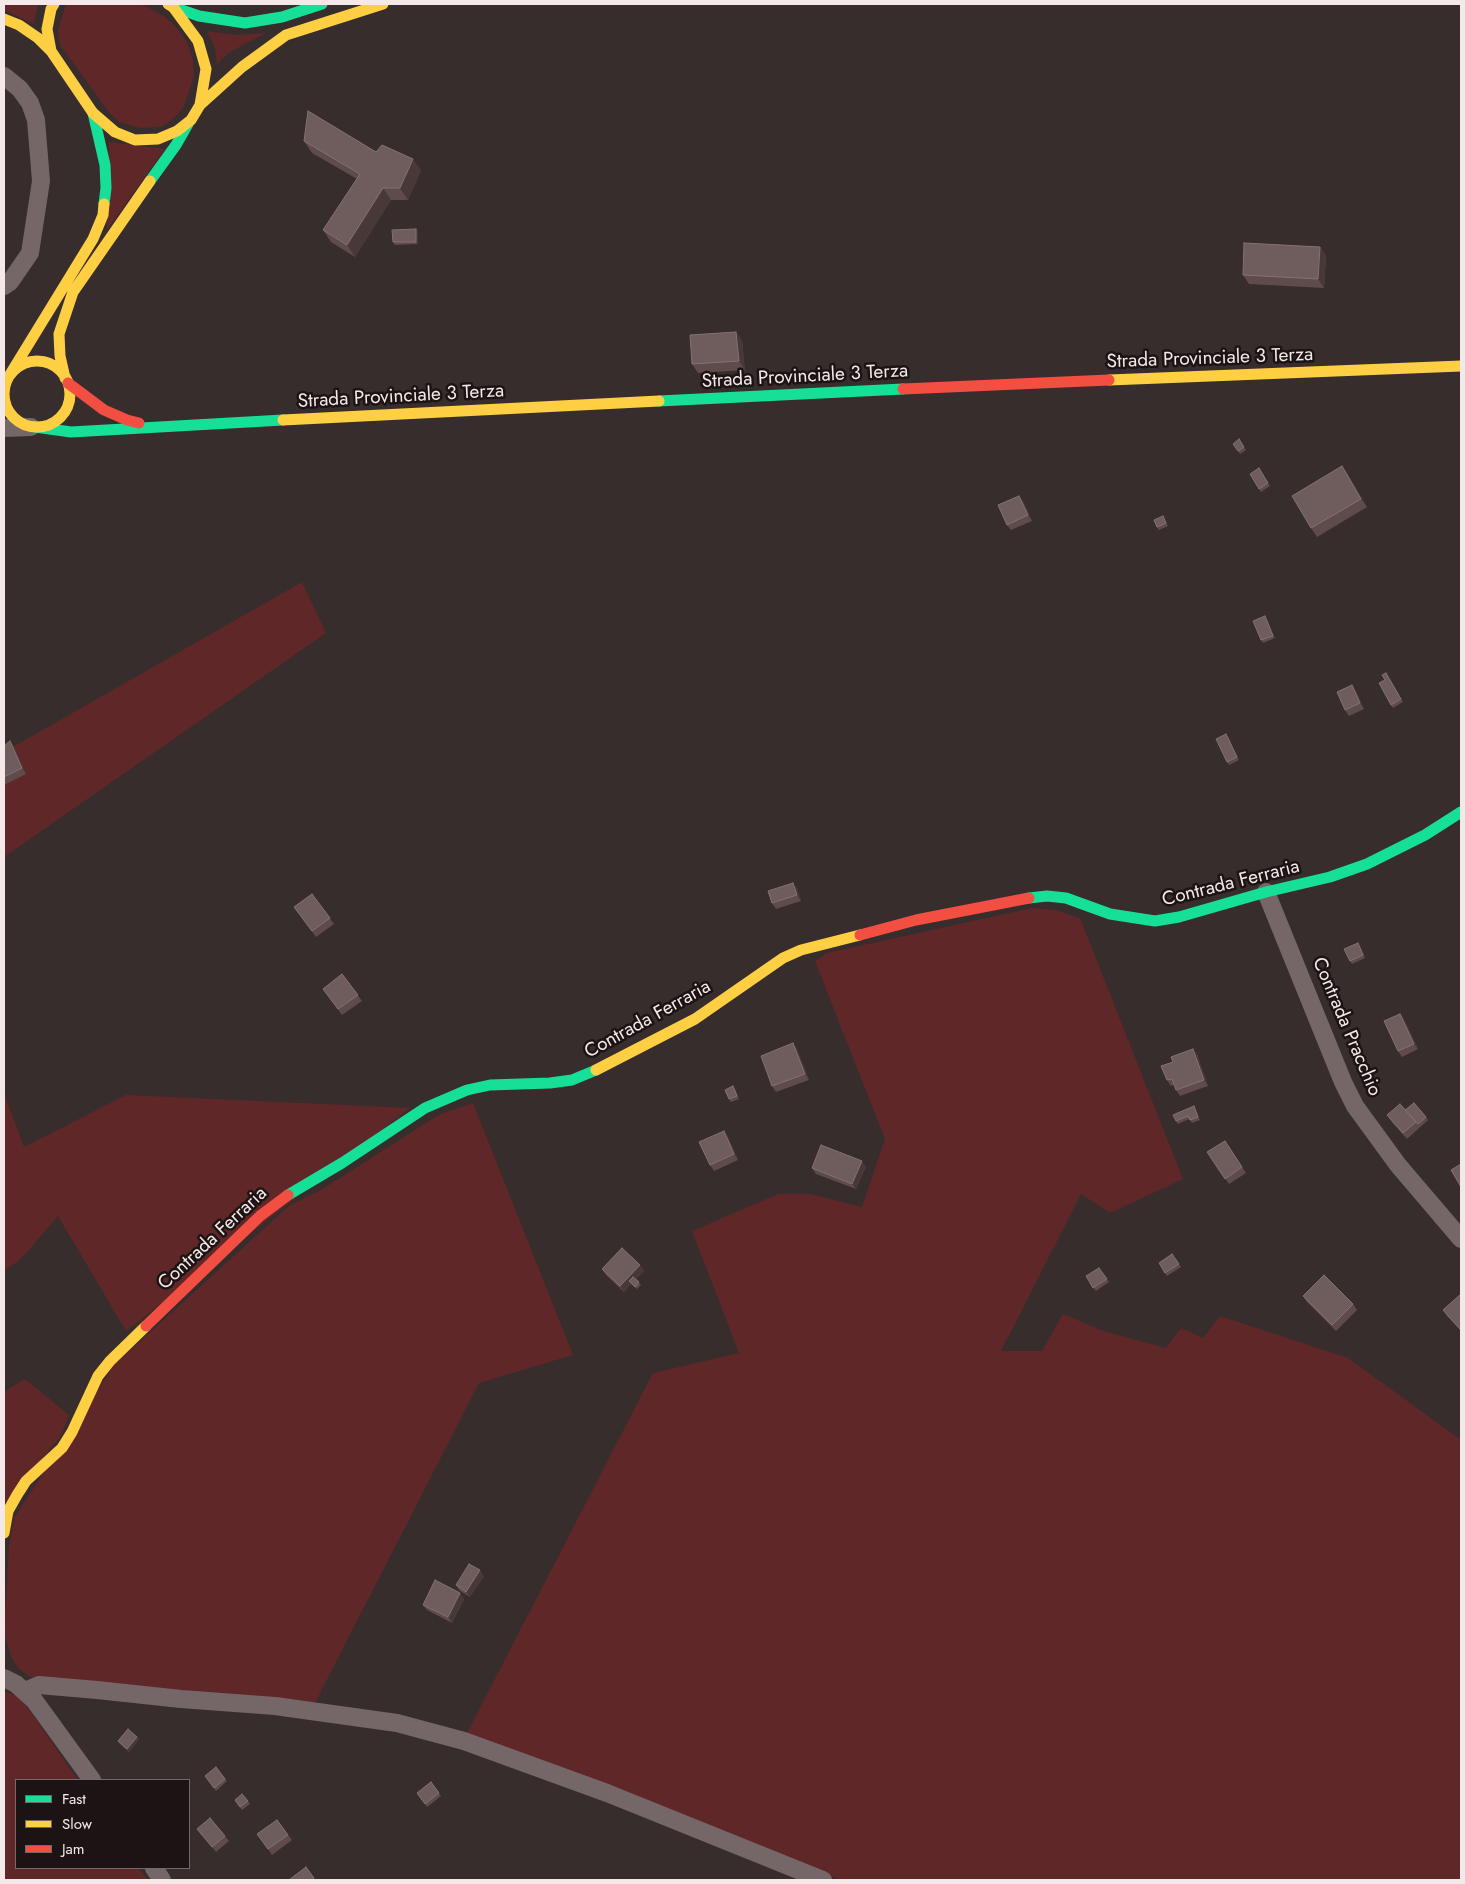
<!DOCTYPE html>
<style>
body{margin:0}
#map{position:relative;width:1465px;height:1884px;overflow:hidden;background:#372d2c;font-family:Jost,sans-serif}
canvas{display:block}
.frame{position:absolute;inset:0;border:5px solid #f5e8e8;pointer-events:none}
.legend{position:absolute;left:15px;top:1779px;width:175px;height:90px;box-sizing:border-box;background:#1c1414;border:1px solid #736969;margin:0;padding:6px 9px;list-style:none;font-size:15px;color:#f5e8e8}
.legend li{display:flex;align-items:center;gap:10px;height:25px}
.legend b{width:25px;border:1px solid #736969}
</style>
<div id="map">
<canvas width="1465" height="1884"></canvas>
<div class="frame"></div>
<ul class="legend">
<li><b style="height:6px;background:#16e098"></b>Fast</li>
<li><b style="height:6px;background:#ffcf43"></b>Slow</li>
<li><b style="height:6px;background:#f24e42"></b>Jam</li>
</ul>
</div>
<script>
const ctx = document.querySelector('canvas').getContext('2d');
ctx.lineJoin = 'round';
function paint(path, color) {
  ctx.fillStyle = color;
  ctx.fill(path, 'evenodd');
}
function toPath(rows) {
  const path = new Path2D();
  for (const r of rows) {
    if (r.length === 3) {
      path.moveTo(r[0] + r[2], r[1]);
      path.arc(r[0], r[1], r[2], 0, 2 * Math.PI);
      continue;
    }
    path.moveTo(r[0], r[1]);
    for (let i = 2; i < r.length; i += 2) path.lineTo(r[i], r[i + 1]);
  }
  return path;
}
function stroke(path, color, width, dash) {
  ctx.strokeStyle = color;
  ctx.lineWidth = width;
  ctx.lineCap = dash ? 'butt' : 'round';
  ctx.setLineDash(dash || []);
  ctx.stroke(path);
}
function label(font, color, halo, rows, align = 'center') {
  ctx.font = font + ' Jost,sans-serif';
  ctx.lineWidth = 5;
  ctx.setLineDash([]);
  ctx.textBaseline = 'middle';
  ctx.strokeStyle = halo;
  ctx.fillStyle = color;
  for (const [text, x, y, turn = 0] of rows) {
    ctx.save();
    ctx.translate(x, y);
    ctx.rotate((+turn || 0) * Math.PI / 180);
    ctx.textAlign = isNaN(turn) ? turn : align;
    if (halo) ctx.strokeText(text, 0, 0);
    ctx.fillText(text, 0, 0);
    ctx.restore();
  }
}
paint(toPath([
 [4,4,38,4,34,24,4,10],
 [66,4,142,4,164,16,177,28,187,42,193,60,194,77,183,108,173,119,161,127,140,128,119,122,109,112,60,45,58,30],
 [207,31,234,35,266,33,230,52,217,64,215,48],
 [109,142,165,149,107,230],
 [302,582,326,633,4,857,4,752],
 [1032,908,1055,910,1080,918,1183,1179,1110,1213,1081,1194,1001,1351,1042,1351,1063,1314,1103,1331,1166,1348,1181,1328,1203,1338,1220,1316,1348,1358,1461,1440,1461,1880,841,1880,696,1821,467,1733,653,1373,739,1353,692,1231,778,1194,810,1194,862,1207,885,1139,815,961,827,953],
 [4,1093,24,1147,126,1095,410,1108,126,1331,58,1216,21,1259,4,1271],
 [473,1103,573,1355,479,1383,315,1703,30,1677,18,1668,12,1658,4,1635,9,1546,14,1518,114,1365,290,1205,321,1190,440,1114],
 [25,1379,69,1415,61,1436,4,1505,4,1392],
 [4,1691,21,1698,78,1780,16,1780,16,1868,139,1868,148,1880,4,1880]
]), '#602728');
stroke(toPath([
 [4,76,20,89,30,103,36,120,41,181,30,253,10,282,4,286],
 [4,428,31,427],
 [1266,892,1343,1082,1355,1106,1398,1165,1461,1239],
 [4,1678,16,1684,34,1700,92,1780],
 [25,1691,39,1685,97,1690,181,1699,275,1706,397,1723,464,1741,607,1793,823,1880],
 [154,1868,162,1880]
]), '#756767', 18);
stroke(toPath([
 [173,7,199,16,245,23,282,17,322,4],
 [93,113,105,165,106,188,104,204],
 [150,181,176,145,188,124],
 [659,401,903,389],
 [35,427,71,432,283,420],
 [1029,898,1047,896,1066,898,1110,914,1155,921,1179,917,1266,892,1330,877,1367,864,1425,835,1461,812],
 [288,1195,342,1163,425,1108,467,1090,490,1085,550,1083,572,1080,596,1070]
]), '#16e098', 11);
stroke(toPath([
 [54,4,51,9,47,29,51,51,93,113,115,132,135,140,158,139,177,131,191,120,200,105,206,69,198,41,173,7,168,4],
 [4,19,19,25,38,38,51,51],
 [200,105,242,67,286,35,383,4],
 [37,394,33],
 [9,376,93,239,103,215,104,204],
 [65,378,60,356,59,334,73,292,150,181],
 [1109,380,1461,366],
 [283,420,659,401],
 [596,1070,695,1019,783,958,801,950,860,935],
 [4,1533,8,1511,17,1495,26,1481,62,1448,72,1432,98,1376,110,1361,146,1326]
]), '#ffcf43', 11);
stroke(toPath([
 [68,383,104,410,127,420,139,423],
 [903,389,1109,380],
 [860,935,916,920,1029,898],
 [146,1326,260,1216,288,1195]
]), '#f24e42', 11);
paint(toPath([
 [304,141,376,152,421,170,408,200,391,200,355,257,331,242,323,230,357,179,312,153],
 [418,232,418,244,395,245,393,242],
 [1320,247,1326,256,1324,288,1249,284,1243,275],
 [736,332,742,341,745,370,698,373,692,364],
 [1239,439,1246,450,1240,454,1233,444],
 [1342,466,1348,475,1367,507,1317,537,1311,528],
 [1259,468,1270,486,1261,492,1250,474],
 [1023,501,1032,521,1011,530,1007,525],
 [1163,516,1168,526,1159,530,1157,527],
 [1267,619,1275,638,1263,643,1261,640],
 [1386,673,1403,702,1393,708,1391,705,1385,680],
 [1356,691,1364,709,1349,716,1345,710],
 [1228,737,1239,760,1229,765,1227,762],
 [10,741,14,747,26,774,4,785,4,746],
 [797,888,801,901,776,909,772,903],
 [312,894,334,924,316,937,294,907],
 [1360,946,1365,958,1352,964,1350,961],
 [342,974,362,1001,342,1015,323,989],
 [1400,1014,1404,1019,1418,1049,1402,1057,1398,1051],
 [793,1043,797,1049,809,1080,776,1092,772,1086],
 [1197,1054,1208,1086,1180,1096,1176,1090,1174,1085,1171,1086,1167,1080],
 [735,1089,739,1099,731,1102,729,1099],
 [1194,1106,1200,1120,1192,1123,1189,1119,1178,1124,1176,1121],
 [1405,1110,1426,1117,1428,1120,1407,1139,1391,1121,1387,1115],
 [728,1137,738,1160,714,1171,710,1165],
 [1225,1141,1246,1173,1229,1184,1207,1152],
 [866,1167,856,1189,816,1174,812,1168],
 [1172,1254,1181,1267,1167,1276,1159,1263],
 [640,1265,644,1271,636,1279,641,1285,637,1289,631,1284,624,1292,606,1275,602,1269],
 [1099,1268,1109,1282,1096,1291,1086,1276],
 [1461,1294,1461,1331,1447,1316,1443,1310],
 [1303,1296,1353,1304,1357,1310,1336,1331,1307,1302],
 [484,1576,470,1597,460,1591,456,1585],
 [460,1593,464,1599,452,1623,427,1610,423,1605],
 [137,1737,139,1739,129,1752,120,1744,118,1741],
 [216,1767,227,1781,216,1791,205,1776],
 [431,1782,441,1796,427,1807,417,1793],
 [248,1801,250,1804,242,1810,237,1803],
 [277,1820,292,1840,272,1855,257,1834],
 [197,1829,225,1836,229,1841,216,1852]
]), '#5f4b4b');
paint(toPath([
 [413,159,421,170,408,200,400,188],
 [383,188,391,200,355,257,347,245],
 [416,229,418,232,418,244,416,242],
 [1320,247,1326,256,1324,288,1318,279],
 [736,332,742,341,745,370,739,361],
 [1342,466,1348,475,1367,507,1361,499],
 [1019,496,1023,501,1032,521,1028,515],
 [1265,616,1267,619,1275,638,1273,636],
 [1352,685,1356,691,1364,709,1360,703],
 [10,741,14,747,26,774,22,768],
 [793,883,797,888,801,901,797,895],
 [1400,1014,1404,1019,1418,1049,1414,1044],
 [793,1043,797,1049,809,1080,805,1074],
 [1193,1049,1197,1054,1208,1086,1204,1080],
 [724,1131,728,1137,738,1160,734,1154],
 [862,1161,866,1167,856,1189,852,1184],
 [640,1265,644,1271,631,1284,629,1281,631,1284,624,1292,620,1286],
 [480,1570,484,1576,470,1597,466,1592],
 [460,1593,464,1599,452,1623,448,1617],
 [137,1737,139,1739,129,1752,127,1749]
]), '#483837');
const building = toPath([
 [308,111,376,152,382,145,413,159,400,188,383,188,347,245,323,230,360,174,304,141,308,111],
 [416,229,416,242,393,242,392,230,416,229],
 [1244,243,1320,247,1318,279,1243,275,1244,243],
 [736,332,739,361,692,364,690,335,736,332],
 [1239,439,1244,447,1238,451,1233,444,1239,439],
 [1342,466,1361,499,1311,528,1292,496,1342,466],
 [1259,468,1268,483,1259,489,1250,474,1259,468],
 [1019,496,1028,515,1007,525,998,505,1019,496],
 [1163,516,1166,523,1157,527,1154,520,1163,516],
 [1265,616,1273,636,1261,640,1253,621,1265,616],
 [1386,673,1401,699,1391,705,1379,683,1385,680,1382,675,1386,673],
 [1352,685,1360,703,1345,710,1337,692,1352,685],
 [1226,734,1237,757,1227,762,1216,739,1226,734],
 [10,741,22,768,4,777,4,746,10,741],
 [793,883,797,895,772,903,768,891,793,883],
 [312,894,330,918,312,931,294,907,312,894],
 [1358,943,1363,955,1350,961,1344,949,1358,943],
 [342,974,358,995,338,1009,323,989,342,974],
 [1400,1014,1414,1044,1398,1051,1384,1021,1400,1014],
 [793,1043,805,1074,772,1086,761,1056,793,1043],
 [1193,1049,1204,1080,1176,1090,1172,1079,1167,1080,1161,1066,1173,1062,1171,1057,1193,1049],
 [733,1086,737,1096,729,1099,725,1090,733,1086],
 [1414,1103,1426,1117,1418,1124,1405,1110,1414,1103],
 [1400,1104,1416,1122,1403,1133,1387,1115,1400,1104],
 [1194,1106,1198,1117,1190,1120,1188,1116,1176,1121,1173,1115,1194,1106],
 [724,1131,734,1154,710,1165,699,1142,724,1131],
 [1225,1141,1242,1167,1225,1179,1207,1152,1225,1141],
 [821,1145,862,1161,852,1184,812,1168,821,1145],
 [1461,1164,1461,1187,1451,1170,1461,1164],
 [622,1248,640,1265,620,1286,602,1269,622,1248],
 [1172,1254,1179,1264,1165,1273,1159,1263,1172,1254],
 [1099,1268,1107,1279,1093,1288,1086,1276,1099,1268],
 [1324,1275,1353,1304,1332,1325,1303,1296,1324,1275],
 [633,1277,639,1282,635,1287,629,1281,633,1277],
 [1461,1294,1461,1330,1443,1310,1461,1294],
 [469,1564,480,1570,466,1592,456,1585,469,1564],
 [435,1580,460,1593,448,1617,423,1605,435,1580],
 [128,1729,137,1737,127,1749,118,1741,128,1729],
 [216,1767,225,1779,214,1788,205,1776,216,1767],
 [431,1782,439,1793,425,1804,417,1793,431,1782],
 [242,1794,248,1801,240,1807,235,1800,242,1794],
 [210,1818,225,1836,212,1847,197,1829,210,1818],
 [277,1820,288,1835,268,1849,257,1834,277,1820],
 [306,1867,314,1878,312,1880,289,1880,306,1867]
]);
paint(building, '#6f5c5c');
stroke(building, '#847272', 1);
label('19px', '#f5e8e8', '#1c1414', [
 ["Strada Provinciale 3 Terza",1210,359,-2],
 ["Strada Provinciale 3 Terza",805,377,-3],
 ["Strada Provinciale 3 Terza",401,397,-3],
 ["Contrada Ferraria",1231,884,-14],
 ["Contrada Ferraria",648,1020,-29],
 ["Contrada Pracchio",1346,1027,67],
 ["Contrada Ferraria",213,1239,-43]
]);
</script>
